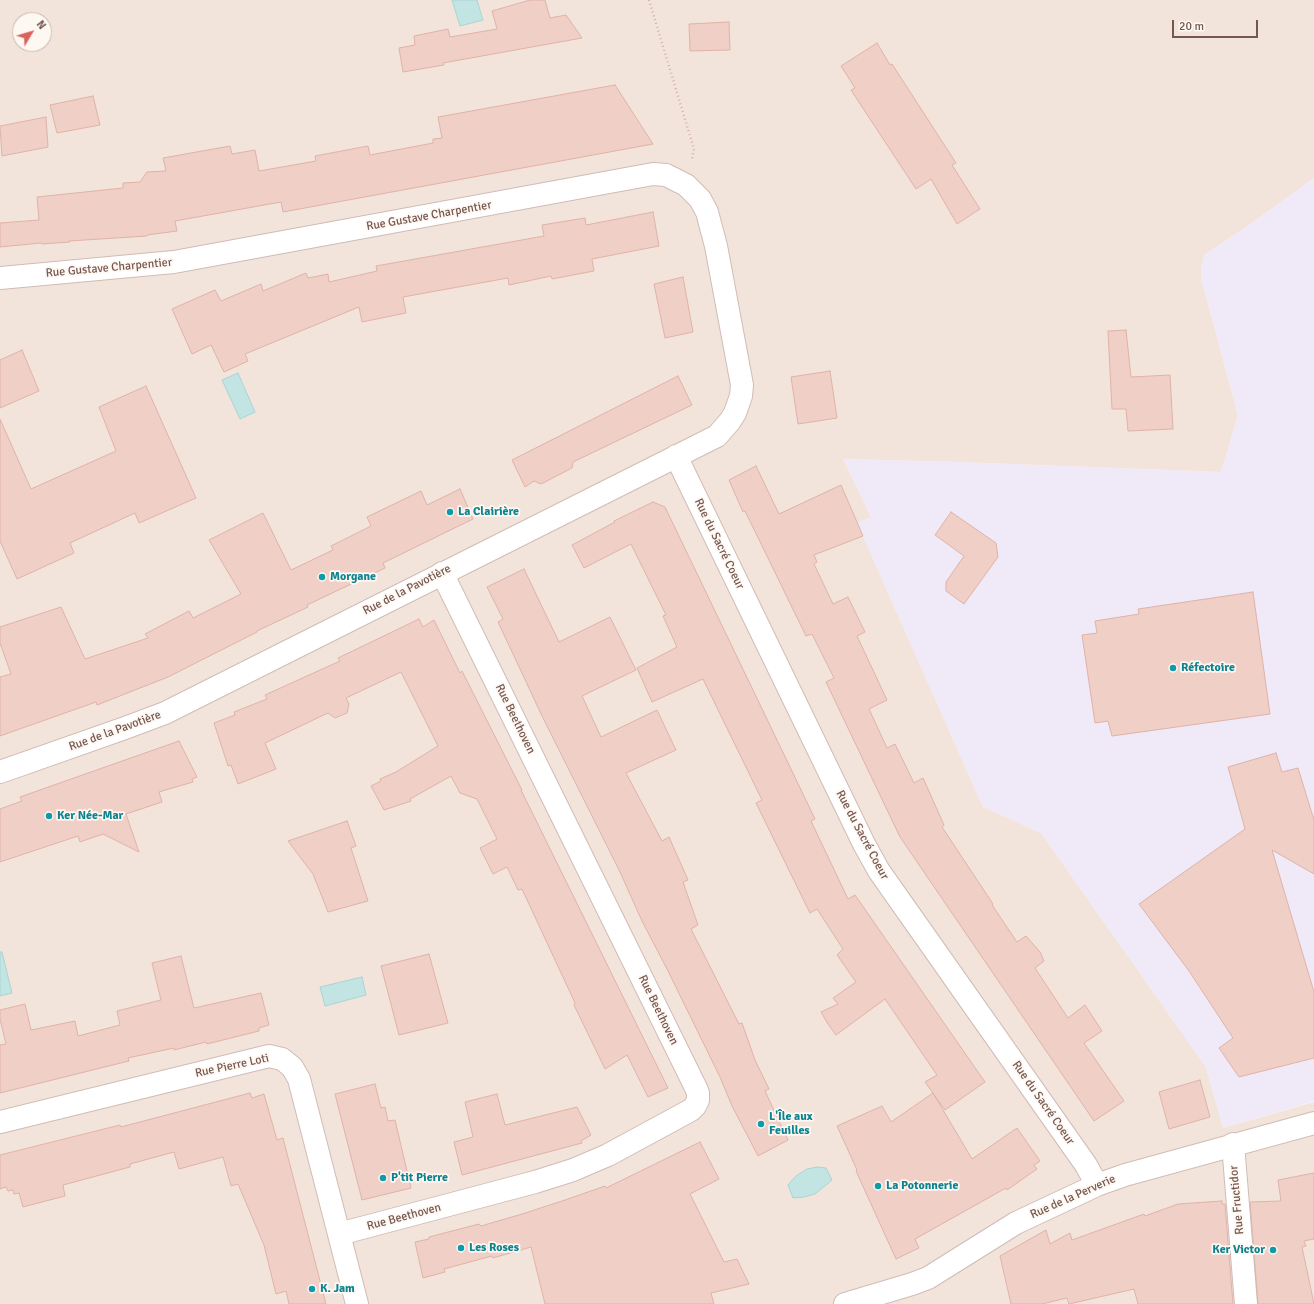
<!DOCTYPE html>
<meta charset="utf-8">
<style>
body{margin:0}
#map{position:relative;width:1314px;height:1304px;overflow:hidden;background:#fbf3ed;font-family:Signika,sans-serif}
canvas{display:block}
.north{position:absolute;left:12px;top:12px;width:40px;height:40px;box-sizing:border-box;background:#fef8f3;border:1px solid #c8b8b2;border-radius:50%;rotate:52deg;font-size:11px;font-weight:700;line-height:16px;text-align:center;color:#765750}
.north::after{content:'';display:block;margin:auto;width:14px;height:18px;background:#db615c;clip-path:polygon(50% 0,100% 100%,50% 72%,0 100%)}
.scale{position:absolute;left:1172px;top:20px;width:86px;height:18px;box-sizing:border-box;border:2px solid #765750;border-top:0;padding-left:5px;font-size:12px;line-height:14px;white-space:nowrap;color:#765750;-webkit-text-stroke:3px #fef8f3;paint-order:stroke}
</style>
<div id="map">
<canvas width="1314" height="1304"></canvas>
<div class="north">N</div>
<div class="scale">20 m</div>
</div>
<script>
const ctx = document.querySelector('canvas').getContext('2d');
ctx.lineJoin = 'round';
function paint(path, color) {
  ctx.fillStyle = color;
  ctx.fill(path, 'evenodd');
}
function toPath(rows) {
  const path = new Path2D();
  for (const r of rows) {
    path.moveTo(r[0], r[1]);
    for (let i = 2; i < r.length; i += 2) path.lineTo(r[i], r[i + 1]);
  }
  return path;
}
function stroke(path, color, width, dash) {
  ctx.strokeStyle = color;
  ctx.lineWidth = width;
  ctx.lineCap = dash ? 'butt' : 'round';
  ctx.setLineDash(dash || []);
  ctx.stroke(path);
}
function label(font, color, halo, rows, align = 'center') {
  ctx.font = font + ' Signika,sans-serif';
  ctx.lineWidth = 3.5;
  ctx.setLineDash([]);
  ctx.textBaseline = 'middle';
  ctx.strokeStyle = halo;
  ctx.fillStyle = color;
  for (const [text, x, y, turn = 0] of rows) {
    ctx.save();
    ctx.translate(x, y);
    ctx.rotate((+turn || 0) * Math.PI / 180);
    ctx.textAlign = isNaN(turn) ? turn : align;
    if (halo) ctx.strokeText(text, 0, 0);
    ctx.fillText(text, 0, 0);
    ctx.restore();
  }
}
paint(toPath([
 [0,0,1314,0,1314,178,1249,225,1204,255,1201,278,1238,415,1221,472,957,462,843,459,871,517,857,523,983,807,1041,833,1206,1067,1223,1128,1314,1102,1314,1304,0,1304],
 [20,20,44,20,44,44,20,44]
]), '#f3e4db');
paint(toPath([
 [1314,178,1314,1101,1223,1128,1206,1067,1041,833,983,807,857,523,871,517,843,459,957,462,1221,472,1238,415,1201,278,1201,266,1204,255,1249,225]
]), '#f0e9f8');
const water = toPath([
 [452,0,477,0,483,20,460,26,452,0],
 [238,373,255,412,240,419,222,380,238,373],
 [0,952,2,952,12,993,0,996,0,952],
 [362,977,366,995,325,1006,320,987,362,977],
 [817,1167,826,1168,832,1180,815,1194,804,1197,793,1198,788,1185,796,1176,807,1169,817,1167]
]);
paint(water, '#c2e4e3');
stroke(water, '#a9d5d4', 1);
const building = toPath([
 [530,0,545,0,550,18,566,15,582,38,443,63,444,65,403,72,399,48,415,45,414,36,448,29,450,37,497,29,492,11,530,0],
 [729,22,730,50,690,51,689,24,729,22],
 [877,43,890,65,892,64,956,163,952,165,980,209,957,224,931,179,916,189,851,90,855,88,841,66,877,43],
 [615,85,653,144,283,212,281,202,175,221,177,231,147,235,147,236,69,241,70,242,42,244,41,243,0,247,0,223,39,220,37,197,123,188,123,183,140,182,147,172,166,171,163,158,230,146,232,154,255,150,259,171,316,161,315,156,368,146,370,155,433,143,433,139,442,138,438,117,615,85],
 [93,96,100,125,57,133,50,105,93,96],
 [46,117,48,147,2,156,0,126,46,117],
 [653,212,659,246,592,259,594,271,552,279,551,276,509,285,508,278,403,297,406,313,362,322,359,307,245,354,248,361,224,372,211,345,192,354,172,309,215,290,221,301,261,284,263,291,306,273,308,278,328,274,329,282,377,271,376,266,544,236,542,225,585,218,586,225,653,212],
 [683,277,693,332,665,338,654,284,683,277],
 [1126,330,1131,377,1170,375,1173,429,1128,431,1126,409,1112,409,1108,331,1126,330],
 [22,350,39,391,0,408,0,360,22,350],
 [830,371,837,418,798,424,791,377,830,371],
 [678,376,692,405,573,462,572,468,541,484,534,481,525,487,512,460,678,376],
 [146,386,196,498,139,523,135,513,70,543,74,553,17,579,0,541,0,419,31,489,116,451,99,407,146,386],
 [756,466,779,514,841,485,863,536,814,555,817,562,814,564,833,604,848,597,865,632,857,636,887,700,869,709,887,748,895,744,914,783,923,778,944,825,942,827,993,904,992,905,1017,942,1026,936,1040,952,1044,961,1035,968,1068,1018,1085,1005,1102,1031,1084,1043,1124,1101,1094,1121,900,837,826,682,834,678,812,634,806,636,745,511,743,512,729,480,756,466],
 [460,489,473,519,383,563,385,568,307,605,308,607,257,631,257,632,168,677,97,705,96,702,0,736,0,677,11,674,0,643,0,627,61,607,85,659,148,638,145,634,189,611,193,618,241,594,209,540,263,513,291,570,333,550,331,546,371,526,367,517,421,491,427,505,460,489],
 [653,502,665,507,815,819,811,821,848,899,855,895,985,1082,945,1110,925,1082,937,1075,885,999,836,1035,828,1024,821,1012,838,1004,833,998,856,982,837,955,843,949,817,909,810,913,756,803,762,800,703,679,652,702,637,668,677,647,663,616,666,615,631,544,584,568,572,545,615,522,614,521,653,502],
 [951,512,996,543,998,557,964,604,946,591,946,582,964,556,935,535,951,512],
 [524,569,559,642,610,617,636,670,582,696,601,737,657,710,676,750,626,773,662,841,669,837,688,880,683,882,698,925,691,929,739,1024,742,1023,755,1060,769,1089,765,1091,788,1140,758,1156,732,1106,720,1077,668,971,642,921,620,872,542,716,498,622,503,619,487,587,524,569],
 [1253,592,1270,714,1112,736,1108,721,1095,723,1082,635,1097,633,1095,621,1139,614,1138,609,1253,592],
 [419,619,423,627,434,620,460,673,462,671,522,790,521,790,668,1088,648,1097,627,1055,605,1069,574,1005,575,1003,522,889,518,890,507,867,493,874,480,848,497,839,477,799,460,793,451,776,410,799,411,801,384,810,371,786,381,781,380,779,396,772,438,746,401,672,346,698,349,704,347,713,335,718,328,713,265,743,276,769,238,784,231,765,228,766,214,723,235,715,234,712,267,699,265,695,340,661,338,658,419,619],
 [179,741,197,777,192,779,193,782,159,792,162,802,126,814,139,852,103,834,80,842,78,836,0,862,0,809,22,801,20,797,179,741],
 [1276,753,1282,772,1298,768,1314,820,1314,874,1272,850,1314,992,1314,1058,1239,1077,1219,1048,1233,1038,1189,971,1139,904,1245,829,1228,767,1276,753],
 [347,821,356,846,351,848,368,901,328,912,313,874,288,841,347,821],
 [429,954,448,1023,399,1035,381,966,429,954],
 [181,956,194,1008,261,993,269,1025,259,1028,259,1031,207,1044,206,1042,174,1050,174,1048,128,1058,129,1061,0,1093,0,1045,6,1044,0,1019,0,1010,25,1004,31,1030,75,1021,78,1036,120,1025,117,1011,161,1000,152,963,181,956],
 [1200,1080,1210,1117,1169,1129,1159,1092,1200,1080],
 [375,1084,381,1108,385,1107,388,1121,395,1120,411,1188,362,1200,335,1094,375,1084],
 [250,1093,252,1098,264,1094,277,1140,283,1138,326,1304,289,1304,286,1291,276,1294,264,1245,238,1184,231,1186,223,1157,179,1169,174,1152,130,1164,130,1167,63,1185,65,1196,23,1207,19,1193,14,1194,13,1190,8,1191,6,1187,0,1189,0,1155,120,1125,121,1127,250,1093],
 [933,1093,972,1159,1017,1128,1040,1161,1034,1165,1037,1169,1007,1190,1006,1188,915,1239,919,1248,896,1259,856,1171,857,1170,837,1126,882,1106,891,1122,933,1093],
 [497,1094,505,1125,577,1107,591,1135,581,1141,582,1143,462,1175,454,1142,473,1137,465,1102,497,1094],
 [700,1142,719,1179,690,1194,724,1262,737,1259,749,1284,711,1293,714,1304,545,1304,531,1247,493,1258,492,1256,444,1269,445,1272,423,1278,415,1242,429,1239,429,1237,479,1224,481,1226,522,1214,565,1200,605,1186,606,1188,700,1142],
 [1314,1173,1314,1239,1304,1241,1306,1246,1302,1247,1314,1304,1258,1304,1250,1202,1281,1201,1278,1180,1314,1173],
 [1222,1201,1222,1204,1225,1204,1233,1304,1138,1304,1134,1289,1069,1304,1067,1298,1042,1304,1011,1304,1000,1256,1046,1230,1050,1244,1070,1233,1072,1240,1144,1214,1145,1216,1178,1204,1222,1201]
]);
paint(building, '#efcfc6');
stroke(building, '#e0b3a8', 1);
const minor = toPath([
 [0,278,174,262,653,174,666,175,686,185,700,199,707,212,716,246,742,385,741,396,735,413,730,421,717,436,165,713,125,728,0,772],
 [676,456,864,844,879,871,1086,1165,1097,1185],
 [0,1122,269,1056,282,1059,292,1067,299,1079,357,1304],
 [1233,1144,1246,1304],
 [339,1234,535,1182,573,1170,608,1155,691,1110,695,1106,698,1100,698,1093,696,1088,442,573],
 [845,1304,912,1284,928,1278,1016,1223,1097,1185,1125,1175,1314,1123]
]);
stroke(minor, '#d0bcb5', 24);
stroke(toPath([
 [649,0,694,149,692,159]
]), '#d5b1a8', 2.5, [1, 3]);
stroke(minor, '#fff', 22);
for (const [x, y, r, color] of [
 [450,512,4,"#0f9aa8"],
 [322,577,4,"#0f9aa8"],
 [1173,668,4,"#0f9aa8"],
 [49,816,4,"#0f9aa8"],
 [761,1124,4,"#0f9aa8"],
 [383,1178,4,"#0f9aa8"],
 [878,1186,4,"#0f9aa8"],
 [461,1248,4,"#0f9aa8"],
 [1273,1250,4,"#0f9aa8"],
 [312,1289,4,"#0f9aa8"]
]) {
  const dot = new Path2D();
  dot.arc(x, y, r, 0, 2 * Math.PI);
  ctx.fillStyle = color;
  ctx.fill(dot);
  stroke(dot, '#fef8f3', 1.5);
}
label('12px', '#765750', '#fef8f3', [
 ["Rue Gustave Charpentier",429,216,-10],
 ["Rue Gustave Charpentier",109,268,-5],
 ["Rue du Sacré Coeur",719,544,64],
 ["Rue de la Pavotière",407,590,-27],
 ["Rue Beethoven",515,719,64],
 ["Rue de la Pavotière",115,731,-20],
 ["Rue du Sacré Coeur",862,835,62],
 ["Rue Beethoven",658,1010,64],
 ["Rue Pierre Loti",232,1066,-12],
 ["Rue du Sacré Coeur",1043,1103,55],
 ["Rue de la Perverie",1073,1197,-24],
 ["Rue Fructidor",1237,1200,-95],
 ["Rue Beethoven",404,1217,-15]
]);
label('bold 12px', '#0d838f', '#fef8f3', [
 ["La Clairière",458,512],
 ["Morgane",330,577],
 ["Réfectoire",1181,668],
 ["Ker Née-Mar",57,816],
 ["L'Île aux",769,1117],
 ["Feuilles",769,1131],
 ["P'tit Pierre",391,1178],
 ["La Potonnerie",886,1186],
 ["Les Roses",469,1248],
 ["Ker Victor",1265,1250,"right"],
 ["K. Jam",320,1289]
], 'left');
</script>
